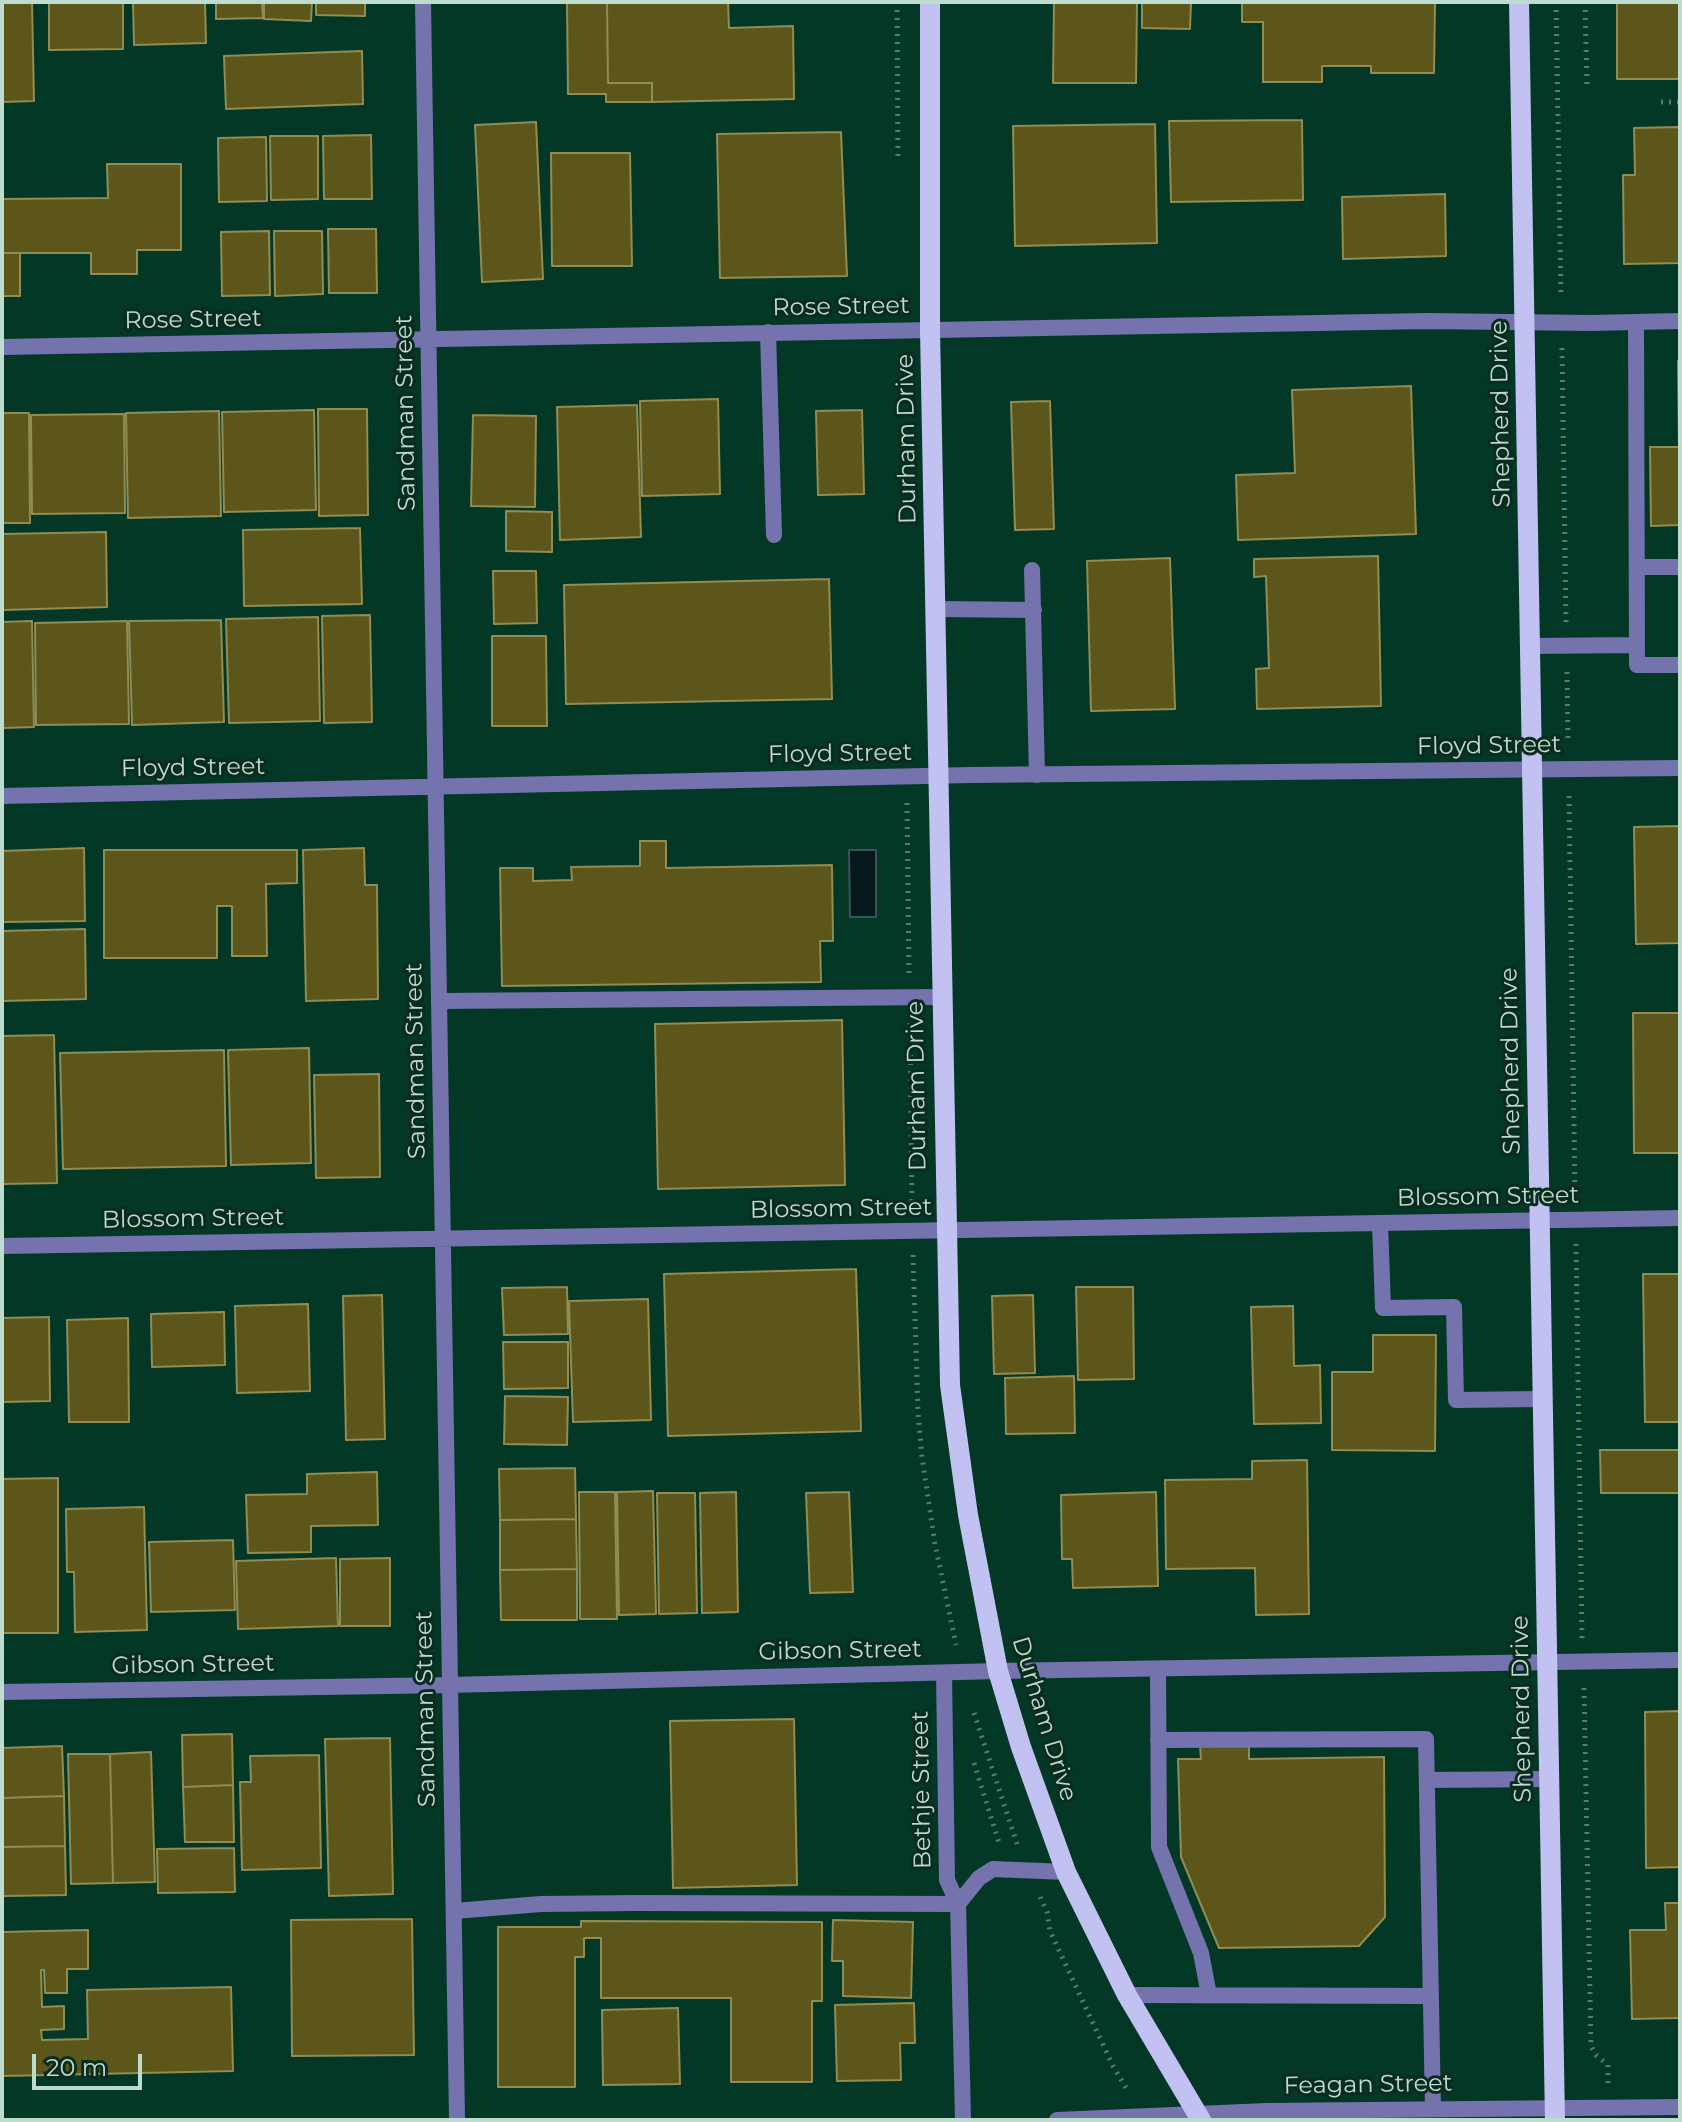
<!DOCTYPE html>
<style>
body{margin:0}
#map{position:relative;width:1682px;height:2122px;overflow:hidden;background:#043826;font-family:Montserrat,sans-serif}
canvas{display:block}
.frame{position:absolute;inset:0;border:4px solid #bedccd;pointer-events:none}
.scale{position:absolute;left:32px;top:2054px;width:110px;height:36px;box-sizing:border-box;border:4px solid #bedccd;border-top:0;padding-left:10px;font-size:24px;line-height:28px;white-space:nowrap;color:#bedccd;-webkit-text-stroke:6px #0a2b1f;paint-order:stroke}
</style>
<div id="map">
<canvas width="1682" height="2122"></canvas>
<div class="frame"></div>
<div class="scale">20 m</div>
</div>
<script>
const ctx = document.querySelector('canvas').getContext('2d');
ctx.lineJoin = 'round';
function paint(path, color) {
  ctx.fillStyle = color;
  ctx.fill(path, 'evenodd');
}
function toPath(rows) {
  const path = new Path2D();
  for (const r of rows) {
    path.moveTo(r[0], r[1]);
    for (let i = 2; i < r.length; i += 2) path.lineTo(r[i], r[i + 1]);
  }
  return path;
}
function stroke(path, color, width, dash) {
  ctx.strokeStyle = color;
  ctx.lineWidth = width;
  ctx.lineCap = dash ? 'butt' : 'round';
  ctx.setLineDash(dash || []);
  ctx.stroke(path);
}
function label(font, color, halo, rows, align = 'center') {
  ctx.font = font + ' Montserrat,sans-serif';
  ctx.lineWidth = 6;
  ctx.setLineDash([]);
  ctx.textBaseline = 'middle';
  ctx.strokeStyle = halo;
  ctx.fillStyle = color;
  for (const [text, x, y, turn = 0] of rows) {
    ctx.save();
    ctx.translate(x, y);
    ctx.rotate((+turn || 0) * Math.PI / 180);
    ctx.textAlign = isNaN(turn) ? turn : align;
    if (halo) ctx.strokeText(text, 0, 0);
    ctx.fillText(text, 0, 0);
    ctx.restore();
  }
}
const water = toPath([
 [849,850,876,850,876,917,850,917,849,850]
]);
paint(water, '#06171e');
stroke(water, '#3d5252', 2);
const building = toPath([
 [2,2,32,2,34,101,2,102,2,2],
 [49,2,123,2,123,49,49,50,49,2],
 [133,2,205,2,206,43,134,45,133,2],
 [216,2,262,2,263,18,216,19,216,2],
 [264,2,312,2,311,21,264,19,264,2],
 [316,2,365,2,365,16,316,15,316,2],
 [567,2,607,2,608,83,652,83,652,102,606,102,606,94,568,94,567,2],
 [607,2,728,2,729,28,793,26,794,99,652,102,652,83,608,83,607,2],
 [1054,2,1137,2,1136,83,1053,83,1054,2],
 [1142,2,1191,2,1190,29,1142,28,1142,2],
 [1242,2,1435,2,1434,73,1371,73,1371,66,1322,66,1322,82,1263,82,1263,22,1242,22,1242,2],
 [1617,2,1680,2,1680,79,1617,79,1617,2],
 [362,51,363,104,226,109,224,56,362,51],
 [1302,120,1303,200,1171,202,1169,121,1302,120],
 [536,122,543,279,482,282,475,125,536,122],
 [1155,124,1157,243,1015,246,1013,126,1155,124],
 [1680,127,1680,263,1624,264,1623,175,1635,175,1634,128,1680,127],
 [841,132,847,276,720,278,717,134,841,132],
 [371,135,372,199,324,199,323,136,371,135],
 [270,136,318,136,318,199,271,200,270,136],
 [266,137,267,201,219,202,218,138,266,137],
 [551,153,630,153,632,266,552,266,551,153],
 [107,164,181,164,181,250,137,250,137,274,91,274,91,253,2,253,2,199,108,198,107,164],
 [1445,194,1446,256,1343,259,1342,197,1445,194],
 [328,229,376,229,377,293,329,293,328,229],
 [269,231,270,295,222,296,221,232,269,231],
 [274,231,322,231,323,294,275,296,274,231],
 [2,253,20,253,20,296,2,296,2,253],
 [1678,361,1680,361,1680,525,1651,526,1650,447,1679,447,1678,361],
 [1411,386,1416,534,1238,540,1236,475,1295,473,1292,390,1411,386],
 [718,399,720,494,642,496,640,401,718,399],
 [1050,401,1054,529,1015,530,1011,402,1050,401],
 [637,405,641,537,560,540,557,407,637,405],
 [318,409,367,409,368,515,319,516,318,409],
 [314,410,316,510,224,512,222,412,314,410],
 [862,410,864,494,818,495,816,411,862,410],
 [219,411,221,516,128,518,126,413,219,411],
 [2,413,29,413,30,523,2,523,2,413],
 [124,414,125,513,32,514,31,415,124,414],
 [473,415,536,416,535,507,471,506,473,415],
 [506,511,552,512,552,552,506,551,506,511],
 [360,528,362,604,244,606,243,530,360,528],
 [106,532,107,607,2,610,2,534,106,532],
 [1378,556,1381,706,1257,709,1256,669,1269,668,1266,576,1254,577,1254,559,1378,556],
 [1170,558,1175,709,1091,711,1087,561,1170,558],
 [493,571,536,571,537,623,494,624,493,571],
 [829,579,832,699,566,704,564,585,829,579],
 [370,615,372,722,324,723,322,616,370,615],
 [318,617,320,721,229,723,226,619,318,617],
 [221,620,224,722,132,725,129,621,221,620],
 [32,621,34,727,2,728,2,622,32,621],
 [127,621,129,724,36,725,35,623,127,621],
 [492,636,546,636,547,726,492,726,492,636],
 [1680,826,1680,943,1636,944,1634,827,1680,826],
 [640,841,666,841,666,868,832,865,833,941,820,941,821,982,502,986,500,868,533,868,533,881,572,880,571,867,640,866,640,841],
 [84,848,85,921,2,922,2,851,84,848],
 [364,848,365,885,377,885,378,999,306,1001,303,850,364,848],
 [104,850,297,850,297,883,266,884,267,956,232,956,232,906,217,906,217,958,104,958,104,850],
 [85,929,86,999,2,1001,2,931,85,929],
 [1633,1013,1680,1013,1680,1153,1634,1153,1633,1013],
 [842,1020,845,1185,658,1189,655,1024,842,1020],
 [54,1035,57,1183,2,1184,2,1036,54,1035],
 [309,1048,311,1163,231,1165,228,1050,309,1048],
 [224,1050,226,1166,63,1169,60,1053,224,1050],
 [379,1074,380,1177,316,1178,314,1075,379,1074],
 [856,1269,861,1431,668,1436,664,1274,856,1269],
 [1643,1274,1680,1274,1680,1422,1645,1422,1643,1274],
 [567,1287,568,1334,504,1335,502,1288,567,1287],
 [1076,1287,1133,1287,1134,1379,1078,1380,1076,1287],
 [382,1295,385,1439,346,1440,343,1296,382,1295],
 [1033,1295,1035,1373,994,1374,992,1296,1033,1295],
 [648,1299,651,1420,573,1422,569,1301,648,1299],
 [308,1304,310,1391,237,1393,235,1306,308,1304],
 [1293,1306,1294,1366,1320,1365,1321,1423,1254,1424,1251,1307,1293,1306],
 [224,1312,225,1365,152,1367,151,1314,224,1312],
 [49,1317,50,1401,2,1402,2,1318,49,1317],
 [128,1318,129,1422,69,1422,67,1320,128,1318],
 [1373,1335,1436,1335,1435,1451,1332,1450,1332,1372,1373,1372,1373,1335],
 [503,1342,568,1342,568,1388,504,1389,503,1342],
 [1074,1376,1075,1433,1006,1434,1005,1378,1074,1376],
 [505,1396,568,1397,567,1445,504,1444,505,1396],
 [1600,1450,1680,1450,1680,1493,1601,1493,1600,1450],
 [1307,1460,1309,1614,1256,1615,1255,1568,1166,1569,1165,1480,1252,1479,1252,1461,1307,1460],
 [575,1468,576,1519,500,1520,499,1469,575,1468],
 [377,1472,378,1525,311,1526,311,1552,248,1553,246,1495,307,1494,307,1474,377,1472],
 [58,1478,58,1633,2,1633,2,1479,58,1478],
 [653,1491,656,1614,619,1615,617,1492,653,1491],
 [579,1492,615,1492,617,1619,580,1619,579,1492],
 [736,1492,738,1612,702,1613,700,1493,736,1492],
 [849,1492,853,1592,810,1593,806,1493,849,1492],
 [1156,1492,1158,1586,1073,1588,1072,1559,1062,1559,1061,1495,1156,1492],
 [657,1493,695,1493,697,1613,659,1614,657,1493],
 [144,1507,147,1630,75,1632,74,1572,67,1572,66,1509,144,1507],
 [576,1519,577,1569,500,1570,500,1520,576,1519],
 [233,1540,235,1610,151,1612,149,1542,233,1540],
 [336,1558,338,1626,238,1629,236,1561,336,1558],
 [390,1558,390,1626,340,1626,340,1559,390,1558],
 [577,1569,577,1620,501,1620,500,1570,577,1569],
 [1680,1711,1680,1867,1646,1868,1645,1712,1680,1711],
 [794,1719,797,1885,673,1888,670,1721,794,1719],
 [232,1734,233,1785,183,1787,182,1735,232,1734],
 [390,1738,393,1894,329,1896,325,1739,390,1738],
 [1249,1744,1249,1759,1384,1757,1385,1917,1359,1946,1219,1948,1181,1857,1178,1759,1201,1759,1200,1745,1249,1744],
 [62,1746,64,1796,2,1798,2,1748,62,1746],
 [151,1752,155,1882,113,1883,110,1754,151,1752],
 [68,1754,110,1754,113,1883,71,1884,68,1754],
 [319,1755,321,1868,242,1870,240,1782,251,1782,250,1756,319,1755],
 [233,1785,234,1842,185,1842,183,1787,233,1785],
 [64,1796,65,1846,2,1847,2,1798,64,1796],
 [65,1846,66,1895,3,1896,2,1847,65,1846],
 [234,1848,235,1892,158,1893,157,1849,234,1848],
 [1665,1903,1680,1903,1680,2018,1632,2019,1630,1930,1666,1930,1665,1903],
 [412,1919,414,2055,292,2056,291,1920,412,1919],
 [833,1920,913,1922,911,1998,843,1996,843,1961,832,1961,833,1920],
 [581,1921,822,1922,822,2001,812,2001,812,2082,731,2082,731,1998,601,1998,601,1938,584,1938,584,1957,575,1957,575,2087,498,2087,498,1927,581,1927,581,1921],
 [88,1930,88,1969,67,1969,67,1993,45,1993,44,1970,41,1970,42,2007,64,2006,64,2029,41,2030,42,2040,88,2039,87,1990,231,1987,233,2071,2,2076,2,1932,88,1930],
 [914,2003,915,2043,900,2043,901,2080,837,2081,835,2005,914,2003],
 [678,2008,680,2084,603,2085,602,2010,678,2008]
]);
paint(building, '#5c561a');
stroke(building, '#918c54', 2);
stroke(toPath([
 [897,2,898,161],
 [1556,2,1561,298],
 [1585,2,1587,86],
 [1661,102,1680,102],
 [1562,348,1566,622],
 [1567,672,1568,742],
 [1569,796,1575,1194],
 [907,803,909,973],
 [910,1023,912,1205],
 [1576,1244,1582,1638],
 [913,1255,918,1412,922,1457,935,1544,956,1645],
 [1584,1688,1591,2046,1596,2055,1608,2065,1608,2083],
 [974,1713,1017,1844],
 [974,1763,1000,1846],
 [1040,1897,1047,1912,1050,1931,1113,2066,1128,2091]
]), '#547e6d', 5, [2, 6]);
stroke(toPath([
 [1636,322,1637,665,1680,665],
 [768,332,774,535],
 [1637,567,1680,567],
 [1032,570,1037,775],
 [936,609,1034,610],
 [1530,646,1637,645],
 [439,1001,942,997],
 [1380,1223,1383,1308,1454,1307,1456,1400,1543,1399],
 [1158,1669,1159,1847,1201,1953,1209,1995],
 [1158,1740,1426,1739,1433,2109],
 [1427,1780,1549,1779],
 [454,1911,541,1904,637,1903,958,1904],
 [1127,1995,1431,1996]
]), '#7473ad', 16);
stroke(toPath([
 [423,2,457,2120],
 [2,347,1427,321,1591,323,1680,321],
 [2,796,971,775,1680,768],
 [2,1246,1680,1218],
 [944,1673,947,1880,958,1904,963,2120],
 [2,1692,450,1685,998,1671,1680,1660],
 [958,1904,979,1878,993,1869,1066,1872]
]), '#7473ad', 16);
stroke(toPath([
 [1057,2120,1267,2111,1680,2107]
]), '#7473ad', 16);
stroke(toPath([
 [930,2,930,330,950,1385,968,1515,998,1671,1021,1747,1066,1872,1127,1995,1201,2120],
 [1519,2,1555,2120]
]), '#c1c2f1', 20);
label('24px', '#bedccd', '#0a2b1f', [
 ["Rose Street",841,307,-1],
 ["Rose Street",193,320,-1],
 ["Sandman Street",406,413,-91],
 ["Shepherd Drive",1501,414,-91],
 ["Durham Drive",907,439,-91],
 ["Floyd Street",1489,746,-1],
 ["Floyd Street",840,754,-1],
 ["Floyd Street",193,768,-1],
 ["Sandman Street",416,1061,-91],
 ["Shepherd Drive",1511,1061,-91],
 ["Durham Drive",917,1086,-91],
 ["Blossom Street",1488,1197,-1],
 ["Blossom Street",841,1209,-1],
 ["Blossom Street",193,1219,-1],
 ["Gibson Street",840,1651,-1],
 ["Gibson Street",193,1665,-1],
 ["Sandman Street",426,1709,-91],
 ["Shepherd Drive",1522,1709,-91],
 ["Durham Drive",1044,1719,73],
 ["Bethje Street",922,1790,-91],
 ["Feagan Street",1368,2085,-1]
]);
</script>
